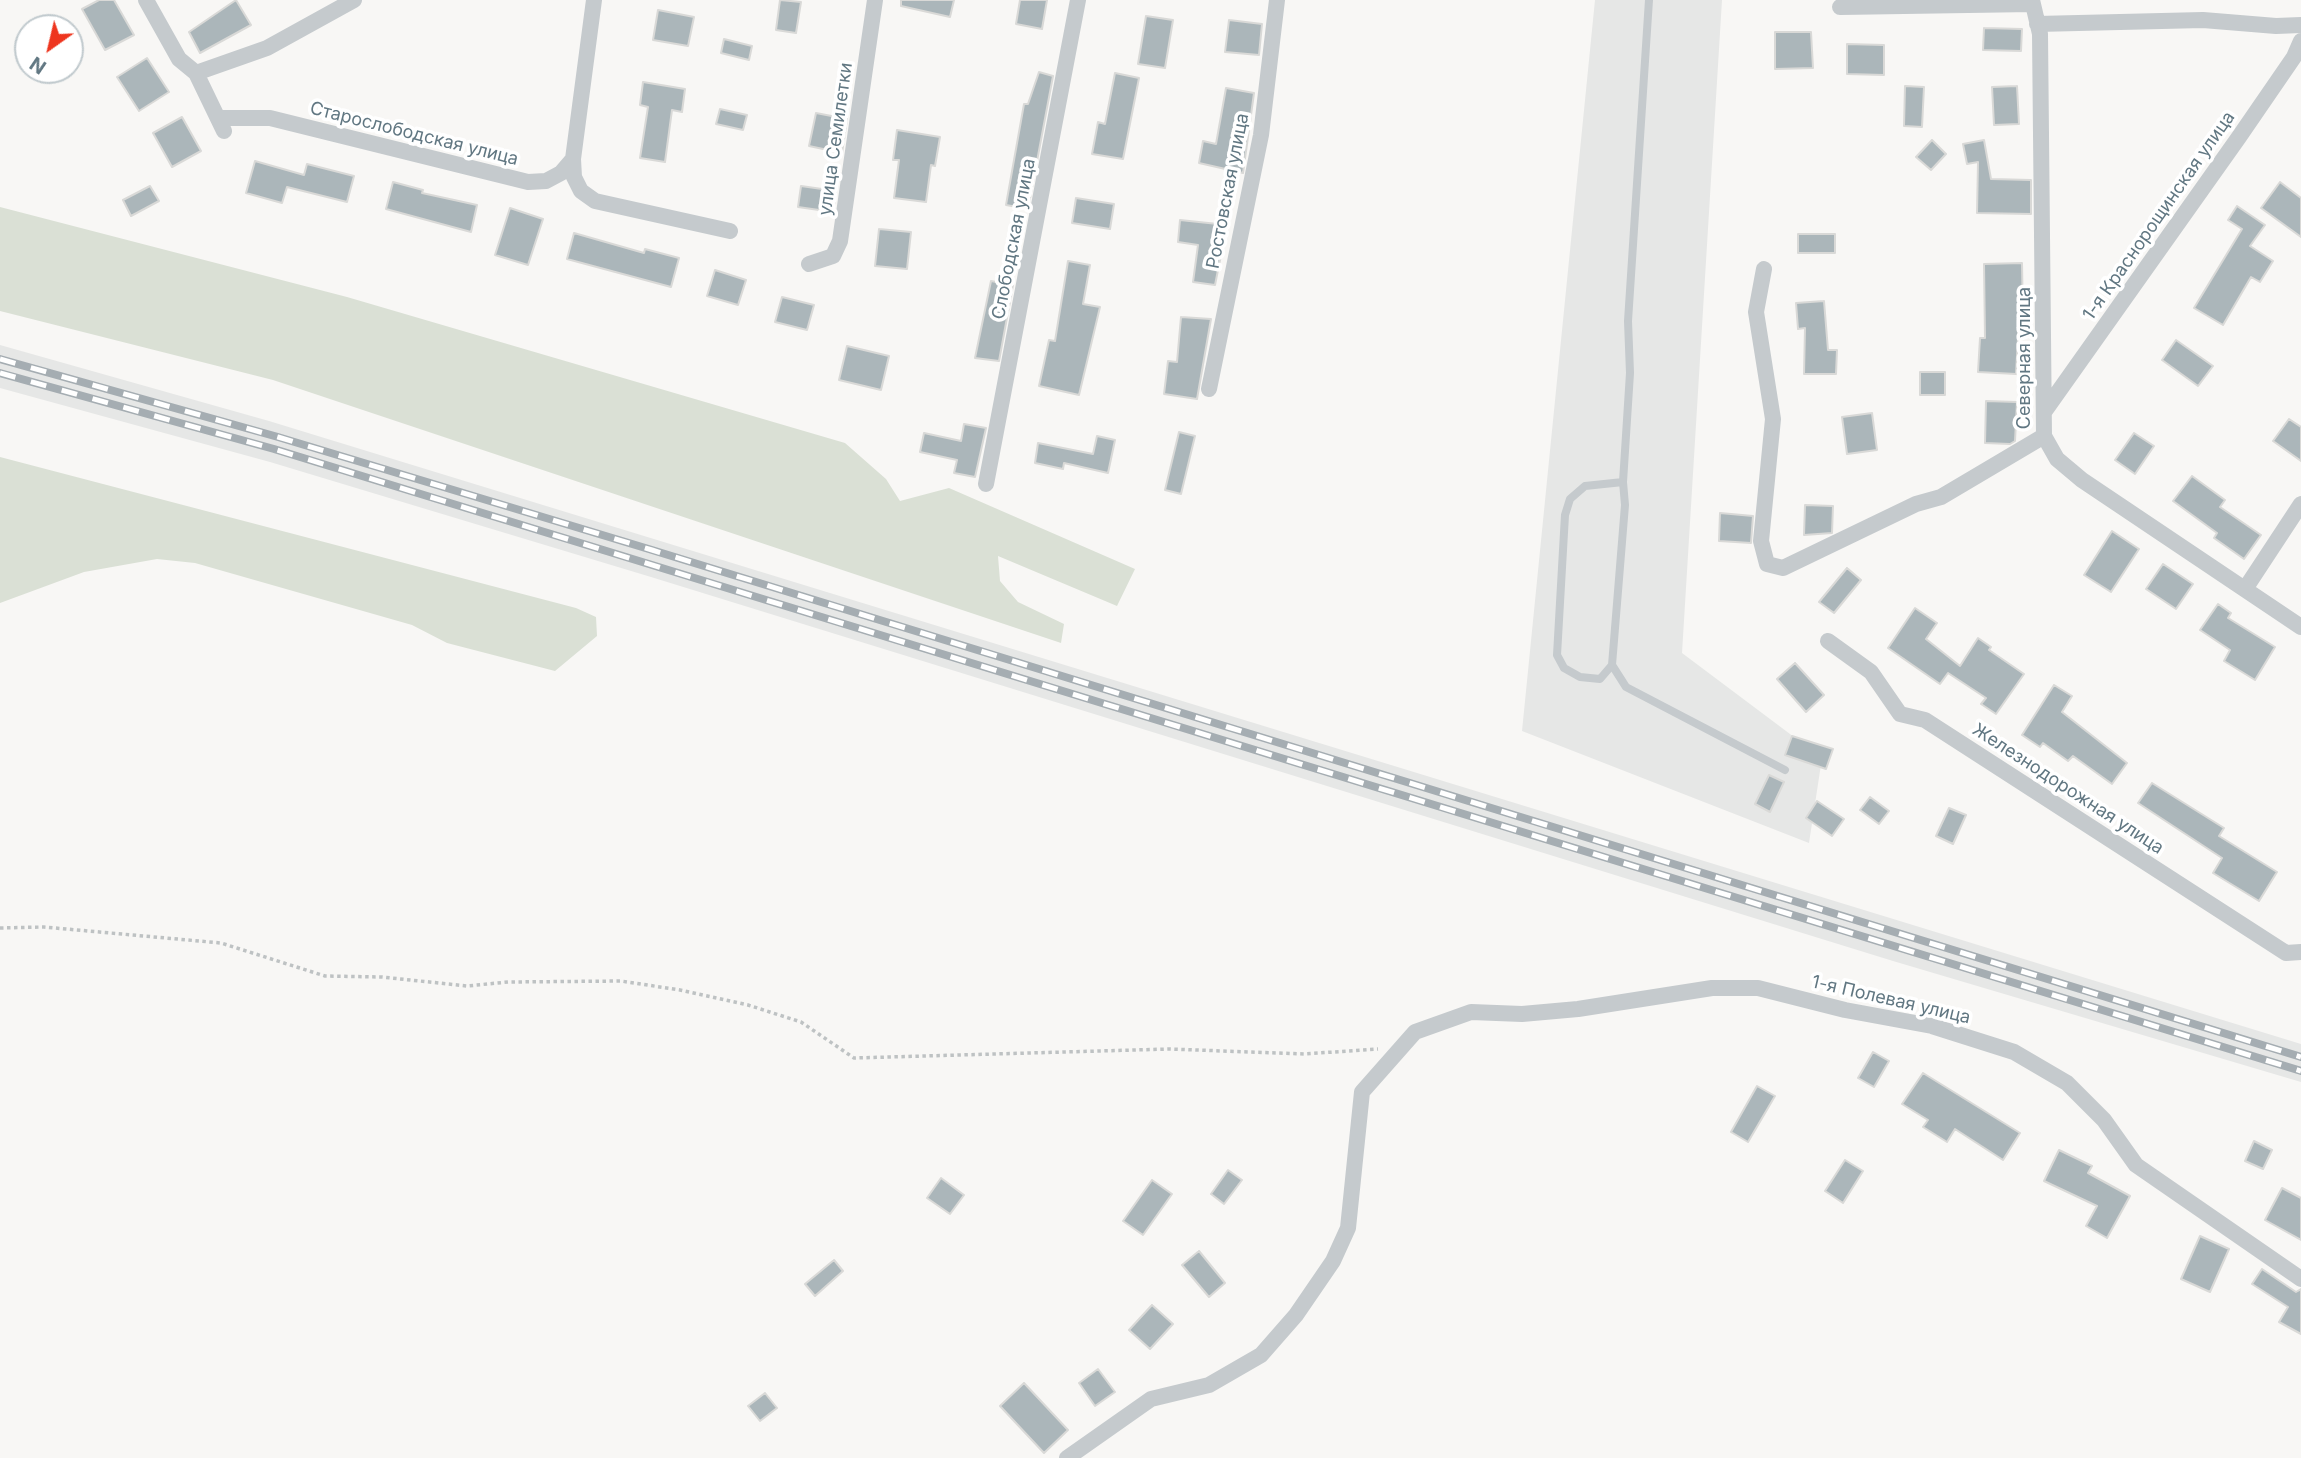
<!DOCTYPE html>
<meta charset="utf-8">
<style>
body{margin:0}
#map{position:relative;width:2301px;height:1458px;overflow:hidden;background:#f8f7f5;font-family:Inter,sans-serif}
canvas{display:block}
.north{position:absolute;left:14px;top:14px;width:70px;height:70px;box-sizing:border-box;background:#fff;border:2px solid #c0c9cd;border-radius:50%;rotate:214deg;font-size:19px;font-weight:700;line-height:28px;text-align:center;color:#617782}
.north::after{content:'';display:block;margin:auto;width:24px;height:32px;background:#ee351e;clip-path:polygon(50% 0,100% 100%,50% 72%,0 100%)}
</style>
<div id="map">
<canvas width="2301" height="1458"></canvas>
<div class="north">N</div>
</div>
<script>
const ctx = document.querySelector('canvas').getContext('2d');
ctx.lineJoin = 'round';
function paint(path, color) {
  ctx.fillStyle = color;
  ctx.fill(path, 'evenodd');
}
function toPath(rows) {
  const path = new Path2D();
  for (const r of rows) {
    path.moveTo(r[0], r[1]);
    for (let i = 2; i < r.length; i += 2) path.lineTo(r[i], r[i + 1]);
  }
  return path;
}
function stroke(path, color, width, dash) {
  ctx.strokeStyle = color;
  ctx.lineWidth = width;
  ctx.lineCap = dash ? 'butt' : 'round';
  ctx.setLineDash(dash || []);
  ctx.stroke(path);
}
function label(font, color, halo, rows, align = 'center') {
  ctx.font = font + ' Inter,sans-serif';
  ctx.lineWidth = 7;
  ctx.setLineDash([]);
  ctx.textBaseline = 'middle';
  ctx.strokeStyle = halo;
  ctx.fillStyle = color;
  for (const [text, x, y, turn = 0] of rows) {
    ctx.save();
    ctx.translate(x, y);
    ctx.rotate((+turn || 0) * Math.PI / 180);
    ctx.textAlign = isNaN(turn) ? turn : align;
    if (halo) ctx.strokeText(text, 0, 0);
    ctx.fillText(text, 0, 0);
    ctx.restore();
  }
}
paint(toPath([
 [1595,0,1722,0,1682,653,1822,758,1809,843,1522,731],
 [0,345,269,421,2301,1044,2301,1082,1893,961,651,577,270,462,0,388]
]), '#e6e7e6');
paint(toPath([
 [0,207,347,297,845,443,886,479,900,501,949,488,1135,569,1117,606,998,556,1000,581,1018,602,1064,624,1061,643,273,380,0,311],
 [0,457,576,608,596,617,597,636,555,671,447,643,412,625,195,563,157,559,84,572,0,603]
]), '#dae0d5');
const building = toPath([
 [99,0,114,0,134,35,105,50,82,9,99,0],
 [236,0,251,25,200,53,189,32,236,0],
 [780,0,801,2,796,33,776,30,780,0],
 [901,0,954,0,950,17,901,6,901,0],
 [1020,0,1047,0,1042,29,1016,24,1020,0],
 [658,10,694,17,688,46,653,40,658,10],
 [1146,16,1173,20,1165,68,1138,64,1146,16],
 [1229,20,1262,24,1259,55,1225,52,1229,20],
 [1984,28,2022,29,2021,51,1983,50,1984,28],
 [1775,32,1811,32,1813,68,1775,69,1775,32],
 [724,39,752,46,749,60,721,53,724,39],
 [1847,44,1884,45,1884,75,1847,74,1847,44],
 [147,58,169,92,139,111,117,77,147,58],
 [1039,72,1053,76,1028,209,1006,205,1024,104,1028,104,1039,72],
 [1115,73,1139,78,1123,159,1092,154,1098,122,1105,124,1115,73],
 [643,82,685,89,682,112,672,110,665,162,640,158,648,107,640,105,643,82],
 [1905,86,1924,87,1922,127,1904,126,1905,86],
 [2017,86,2019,124,1994,125,1992,87,2017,86],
 [1226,88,1254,93,1243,173,1199,163,1203,141,1216,144,1226,88],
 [720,109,747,115,743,130,716,124,720,109],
 [816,113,847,119,842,153,809,146,816,113],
 [182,117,201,151,172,167,153,133,182,117],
 [897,130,940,137,935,166,931,165,926,202,894,198,899,160,893,160,897,130],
 [1932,140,1946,154,1931,170,1916,157,1932,140],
 [1984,140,1991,179,2031,180,2031,214,1977,213,1978,162,1967,164,1963,144,1984,140],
 [255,161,304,175,307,164,354,176,347,202,287,187,282,203,246,193,255,161],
 [393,182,423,190,422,193,477,205,471,232,386,209,393,182],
 [2280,182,2301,198,2301,237,2261,208,2280,182],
 [150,186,159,201,131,216,123,200,150,186],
 [801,186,836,191,833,212,798,207,801,186],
 [1076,198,1114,204,1110,229,1072,223,1076,198],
 [2237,206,2265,225,2250,246,2273,261,2260,282,2251,277,2223,325,2194,308,2242,229,2228,220,2237,206],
 [510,208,543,219,528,265,495,255,510,208],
 [1180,220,1227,225,1215,285,1193,282,1198,245,1178,242,1180,220],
 [879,229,911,232,907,269,875,266,879,229],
 [574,233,644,253,645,249,679,258,671,287,567,259,574,233],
 [1798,234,1835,234,1835,253,1798,253,1798,234],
 [1068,261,1090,265,1083,304,1100,307,1079,395,1039,386,1049,340,1055,341,1068,261],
 [2022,263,2023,319,2019,319,2016,374,1978,372,1980,338,1985,338,1984,264,2022,263],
 [715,270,746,280,738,305,707,296,715,270],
 [991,281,1013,285,999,361,975,358,991,281],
 [782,297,814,305,807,330,775,322,782,297],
 [1824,301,1828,350,1837,350,1836,374,1804,374,1805,328,1798,329,1796,303,1824,301],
 [1181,317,1211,319,1197,399,1164,394,1168,361,1177,362,1181,317],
 [2176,340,2213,366,2198,386,2162,360,2176,340],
 [847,346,889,356,881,390,839,380,847,346],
 [1920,372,1945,372,1945,395,1920,395,1920,372],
 [1986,401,2017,402,2015,441,2010,444,1985,443,1986,401],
 [1872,413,1877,450,1847,454,1842,417,1872,413],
 [2289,419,2301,427,2301,461,2273,441,2289,419],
 [964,424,986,428,975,477,954,473,957,460,920,452,924,433,961,441,964,424],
 [1179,432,1195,436,1181,494,1165,490,1179,432],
 [2134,433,2154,446,2135,474,2115,460,2134,433],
 [1097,436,1115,440,1108,473,1064,463,1063,469,1035,463,1038,443,1093,454,1097,436],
 [2192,476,2225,500,2220,507,2261,535,2244,559,2214,538,2217,533,2173,501,2192,476],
 [1805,505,1833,506,1832,533,1804,535,1805,505],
 [1720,513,1753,516,1751,543,1719,541,1720,513],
 [2112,531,2139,549,2111,592,2084,575,2112,531],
 [2163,564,2193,584,2176,609,2146,589,2163,564],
 [1847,568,1861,580,1834,613,1819,602,1847,568],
 [2218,604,2231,613,2228,618,2275,647,2255,680,2224,661,2230,650,2200,630,2218,604],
 [1915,608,1937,623,1926,639,1960,666,1978,638,1991,647,1989,650,2024,674,1996,714,1981,704,1986,698,1948,673,1940,684,1888,648,1915,608],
 [1795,663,1824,695,1806,712,1777,679,1795,663],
 [2054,685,2072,696,2062,712,2127,763,2112,784,2073,756,2068,761,2043,743,2040,747,2022,735,2054,685],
 [1792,736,1833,749,1826,769,1785,755,1792,736],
 [1769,775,1784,782,1770,812,1755,804,1769,775],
 [2152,783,2224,828,2219,836,2277,872,2259,901,2213,873,2222,858,2138,803,2152,783],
 [1870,797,1889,811,1879,824,1860,810,1870,797],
 [1817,801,1844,819,1832,836,1806,818,1817,801],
 [1949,808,1966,815,1953,844,1936,836,1949,808],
 [1873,1052,1889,1061,1874,1087,1858,1078,1873,1052],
 [1923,1073,2020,1133,2003,1160,1955,1129,1947,1142,1923,1127,1928,1120,1902,1104,1923,1073],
 [1757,1086,1775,1096,1748,1142,1731,1132,1757,1086],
 [2254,1141,2272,1150,2263,1169,2245,1161,2254,1141],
 [2059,1150,2092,1166,2088,1173,2130,1196,2107,1238,2086,1226,2097,1206,2044,1181,2059,1150],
 [1845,1160,1863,1171,1843,1203,1825,1191,1845,1160],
 [1228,1170,1242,1180,1224,1204,1211,1194,1228,1170],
 [941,1178,964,1195,950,1214,927,1198,941,1178],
 [1152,1180,1172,1194,1143,1235,1123,1221,1152,1180],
 [2282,1188,2301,1198,2301,1240,2265,1220,2282,1188],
 [2200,1236,2229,1249,2210,1292,2181,1279,2200,1236],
 [1199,1251,1225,1283,1209,1297,1182,1265,1199,1251],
 [834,1260,843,1271,815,1296,805,1284,834,1260],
 [2262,1269,2296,1292,2301,1289,2301,1334,2279,1322,2288,1307,2252,1284,2262,1269],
 [1152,1305,1173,1324,1150,1349,1129,1330,1152,1305],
 [1098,1369,1115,1392,1095,1406,1079,1383,1098,1369],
 [1024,1383,1068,1430,1044,1453,1000,1406,1024,1383],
 [765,1393,777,1408,760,1421,748,1406,765,1393]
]);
paint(building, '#abb6ba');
stroke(building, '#d9d9d7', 2);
stroke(toPath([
 [0,928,44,927,221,943,325,976,382,977,467,986,508,982,621,981,680,990,748,1005,801,1022,854,1058,1169,1049,1304,1054,1378,1049]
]), '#bec2c3', 3.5, [3.5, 3.5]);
stroke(toPath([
 [1649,0,1628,321,1630,373,1623,482,1625,505,1612,665,1626,687,1785,770],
 [1612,665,1600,679,1580,677,1564,668,1557,655,1565,515,1570,499,1585,486,1623,482]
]), '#c5cacd', 8);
stroke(toPath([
 [146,0,179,59,196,73,224,131],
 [2032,0,2040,34,2044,436,2057,459,2082,480,2301,627],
 [1840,7,2032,4],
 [2037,24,2203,20,2276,26,2301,25],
 [196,73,267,48,354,0],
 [218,118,270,118,528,182,546,181,561,173,573,159,574,177,581,191,595,201,730,231],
 [573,159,594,0],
 [809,264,833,256,840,241,875,0],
 [1764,269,1756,312,1773,419,1761,541,1767,564,1783,568,1916,504,1941,497,2044,436],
 [1209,389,1261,135,1277,0],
 [2044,412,2239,137,2294,57,2301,41],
 [986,484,1078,0],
 [2245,589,2301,504],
 [1828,641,1871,672,1900,714,1925,720,2286,953,2301,952],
 [1067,1458,1151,1399,1209,1385,1261,1355,1296,1315,1333,1261,1348,1228,1362,1092,1415,1032,1471,1012,1522,1014,1578,1009,1712,988,1758,988,1845,1010,1932,1026,2014,1052,2067,1083,2104,1120,2136,1165,2301,1279]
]), '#c5cacd', 16);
const rail = toPath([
 [0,359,278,437,652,550,2301,1057],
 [0,373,274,449,2301,1071]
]);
stroke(rail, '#a5adb2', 8);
stroke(rail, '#fff', 5, [16]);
label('18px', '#617782', '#fff', [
 ["Старослободская улица",414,134,14],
 ["улица Семилетки",836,139,-82],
 ["Ростовская улица",1228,191,-79],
 ["1-я Краснорощинская улица",2159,216,-55],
 ["Слободская улица",1014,239,-79],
 ["Северная улица",2025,358,-90],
 ["Железнодорожная улица",2068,789,33],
 ["1-я Полевая улица",1891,1000,13]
]);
</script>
